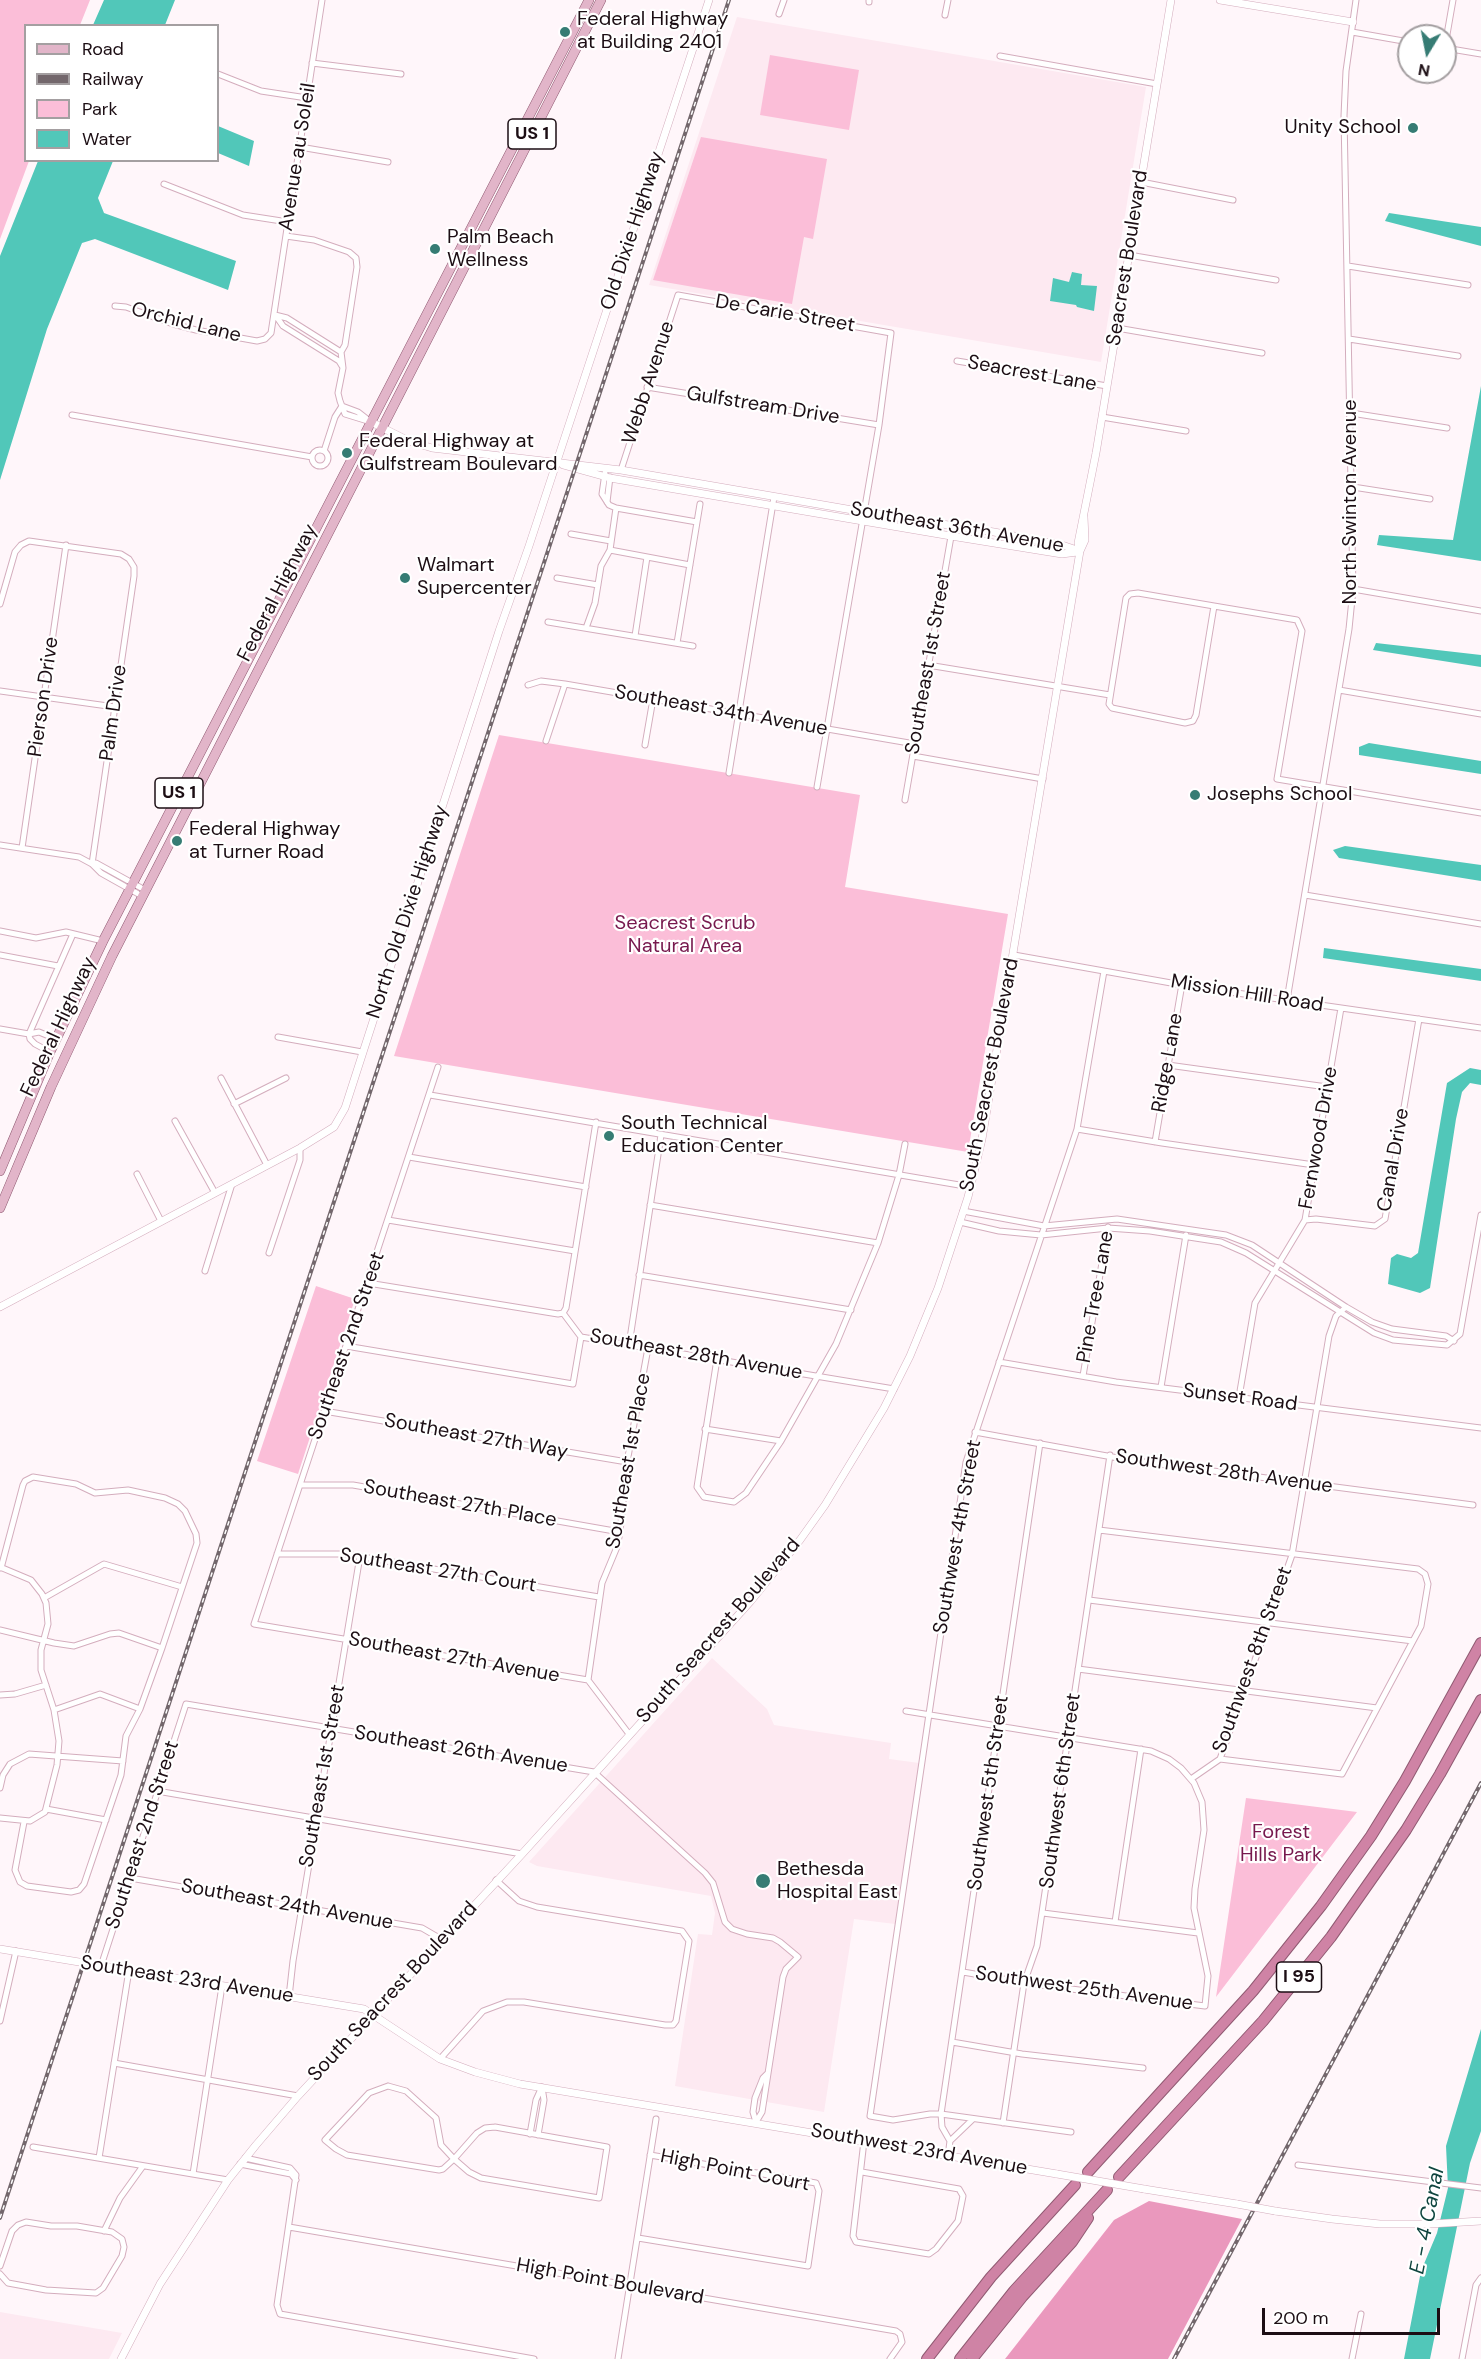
<!DOCTYPE html>
<style>
body{margin:0}
#map{position:relative;width:1481px;height:2359px;overflow:hidden;background:#fff6fa;font-family:"DM Sans",sans-serif}
canvas{display:block}
.legend{position:absolute;left:24px;top:24px;width:195px;height:138px;box-sizing:border-box;background:#fff;border:2px solid #a49fa1;margin:0;padding:8px 10px;list-style:none;font-size:18px;color:#1c0e14}
.legend li{display:flex;align-items:center;gap:12px;height:30px}
.legend b{width:30px;border:2px solid #a49fa1}
.north{position:absolute;left:1397px;top:24px;width:60px;height:60px;box-sizing:border-box;background:#fff;border:2px solid #a49fa1;border-radius:50%;rotate:190deg;font-size:16px;font-weight:700;line-height:24px;text-align:center;color:#1c0e14}
.north::after{content:'';display:block;margin:auto;width:21px;height:27px;background:#367c74;clip-path:polygon(50% 0,100% 100%,50% 72%,0 100%)}
.scale{position:absolute;left:1262px;top:2308px;width:178px;height:27px;box-sizing:border-box;border:3px solid #1c0e14;border-top:0;padding-left:8px;font-size:18px;line-height:21px;white-space:nowrap;color:#1c0e14;-webkit-text-stroke:4px #fff;paint-order:stroke}
</style>
<div id="map">
<canvas width="1481" height="2359"></canvas>
<ul class="legend">
<li><b style="height:8px;background:#e2b5c9"></b>Road</li>
<li><b style="height:8px;background:#73676c"></b>Railway</li>
<li><b style="height:16px;background:#fbbed8"></b>Park</li>
<li><b style="height:16px;background:#51c7b9"></b>Water</li>
</ul>
<div class="north">N</div>
<div class="scale">200 m</div>
</div>
<script>
const ctx = document.querySelector('canvas').getContext('2d');
ctx.lineJoin = 'round';
function paint(path, color) {
  ctx.fillStyle = color;
  ctx.fill(path, 'evenodd');
}
function toPath(rows) {
  const path = new Path2D();
  for (const r of rows) {
    if (r.length === 3) {
      path.moveTo(r[0] + r[2], r[1]);
      path.arc(r[0], r[1], r[2], 0, 2 * Math.PI);
      continue;
    }
    path.moveTo(r[0], r[1]);
    for (let i = 2; i < r.length; i += 2) path.lineTo(r[i], r[i + 1]);
  }
  return path;
}
function stroke(path, color, width, dash) {
  ctx.strokeStyle = color;
  ctx.lineWidth = width;
  ctx.lineCap = dash ? 'butt' : 'round';
  ctx.setLineDash(dash || []);
  ctx.stroke(path);
}
function label(font, color, halo, rows, align = 'center') {
  ctx.font = font + ' "DM Sans",sans-serif';
  ctx.lineWidth = 4.5;
  ctx.setLineDash([]);
  ctx.textBaseline = 'middle';
  ctx.strokeStyle = halo;
  ctx.fillStyle = color;
  for (const [text, x, y, turn = 0] of rows) {
    ctx.save();
    ctx.translate(x, y);
    ctx.rotate((+turn || 0) * Math.PI / 180);
    ctx.textAlign = isNaN(turn) ? turn : align;
    if (halo) ctx.strokeText(text, 0, 0);
    ctx.fillText(text, 0, 0);
    ctx.restore();
  }
}
paint(toPath([
 [737,17,1146,87,1101,362,649,285],
 [712,1658,767,1709,774,1725,891,1743,889,1759,919,1763,895,1924,854,1919,824,2112,675,2086,698,1934,712,1935,715,1913,711,1896,537,1866,529,1862],
 [0,2312,122,2333,109,2359,0,2359]
]), '#fde9f1');
paint(toPath([
 [0,0,90,0,80,25,26,26,26,160,29,161,0,239],
 [770,55,859,70,849,130,760,115],
 [701,137,827,159,813,239,804,237,792,304,653,280],
 [499,735,860,795,845,887,1008,914,968,1152,394,1056],
 [316,1286,355,1299,298,1474,257,1461],
 [1246,1798,1357,1812,1216,1997]
]), '#fbbed8');
paint(toPath([
 [1149,2201,1242,2219,1168,2359,1005,2359,1114,2220]
]), '#ea98bd');
paint(toPath([
 [104,0,175,0,165,25,93,25],
 [218,126,254,141,249,166,218,153],
 [38,161,113,161,98,198,104,213,236,261,228,290,95,239,82,243,47,329,0,480,0,256],
 [1389,213,1481,227,1481,246,1385,221],
 [1072,272,1082,274,1081,285,1097,286,1094,311,1077,307,1076,305,1050,301,1053,278,1069,282],
 [1481,386,1481,561,1377,545,1379,535,1453,540],
 [1376,643,1481,655,1481,667,1373,650],
 [1369,743,1481,761,1481,774,1359,755,1359,747],
 [1345,846,1481,865,1481,881,1339,858,1333,850],
 [1324,948,1481,969,1481,981,1323,958],
 [1470,1068,1481,1070,1481,1085,1470,1083,1462,1092,1456,1119,1430,1288,1420,1293,1388,1284,1391,1258,1397,1254,1411,1258,1418,1253,1447,1083],
 [1481,2029,1481,2131,1470,2163,1430,2359,1404,2359,1421,2271,1437,2233,1448,2188,1446,2146]
]), '#51c7b9');
const minor = toPath([
 [869,2,869,0],
 [779,14,784,0],
 [945,15,948,0],
 [1352,32,1409,42],
 [1445,46,1453,0],
 [1445,48,1481,54],
 [1000,56,1157,84],
 [312,63,401,74],
 [218,74,261,91,307,98],
 [300,147,388,162],
 [1141,182,1233,200],
 [164,184,243,215,288,222],
 [286,236,314,240,349,252,356,258,357,267,345,345,341,352],
 [1129,255,1276,280],
 [1348,266,1468,285],
 [115,306,126,307,173,324,196,330,257,341,265,339,271,333,322,0],
 [275,315,287,318,341,352,343,368,338,393,340,401,345,414,371,422],
 [276,316,283,326,339,361,342,366],
 [1117,328,1262,353],
 [1349,339,1458,356],
 [957,361,1107,386],
 [647,387,879,425],
 [342,406,358,412,367,419],
 [1351,413,1447,428],
 [72,415,312,457],
 [1102,417,1186,431],
 [320,458,8],
 [324,451,335,417,342,406],
 [621,470,678,295,891,333,879,425,817,787],
 [1353,487,1430,499],
 [607,502,610,477],
 [616,508,697,522],
 [571,534,611,541],
 [610,550,690,565],
 [557,578,598,585],
 [1353,589,1481,611],
 [0,604,15,552,21,545,29,541,121,554,129,559,134,567,134,576,92,864],
 [1214,606,1196,715,1193,721,1185,723,1112,708,1109,704,1126,598,1130,594,1138,593,1214,606,1297,620,1302,631,1277,779,1481,813],
 [548,622,693,646],
 [586,628,595,603,601,566,610,550,616,508,609,505,602,494,605,473],
 [635,636,647,557],
 [677,643,700,504],
 [928,665,1110,695],
 [528,685,541,681,565,684,915,744],
 [1339,690,1481,714],
 [0,691,115,707],
 [546,741,565,684],
 [645,745,653,699],
 [913,756,1043,779],
 [729,773,774,497],
 [905,800,953,525],
 [0,845,79,857,92,864,96,863,145,890],
 [22,848,66,545],
 [92,864,101,873,142,896],
 [1305,895,1481,924],
 [0,931,36,938,66,932,103,941],
 [0,955,58,966],
 [1014,955,1188,986,1481,1028],
 [1290,1000,1288,994,1349,629,1353,589,1344,116,1346,71,1356,0],
 [0,1029,29,1034,39,1032,56,1039],
 [278,1037,362,1052],
 [50,1052,35,1044,30,1039,29,1034,73,934],
 [1168,1065,1327,1087],
 [438,1067,254,1624,588,1680,629,1734],
 [221,1078,267,1165],
 [430,1095,971,1187],
 [234,1104,286,1078],
 [175,1121,215,1193],
 [1077,1129,1162,1143,1314,1165],
 [1155,1142,1182,984],
 [409,1157,586,1187],
 [137,1174,161,1221],
 [650,1205,878,1243],
 [963,1211,1044,1226,1117,1219,1226,1235,1252,1245,1346,1307,1372,1322,1392,1329,1446,1336,1454,1341],
 [388,1220,575,1251],
 [1305,1220,1316,1219,1375,1226,1385,1219,1419,1019],
 [960,1222,999,1231,1041,1235,1108,1228,1150,1231,1221,1242,1246,1253,1374,1333,1393,1340,1447,1345,1460,1334,1481,1215],
 [269,1253,300,1160,300,1148],
 [205,1271,232,1184],
 [639,1275,851,1310],
 [368,1283,558,1314,563,1313],
 [563,1313,581,1337,894,1389],
 [563,1313,566,1308,596,1122],
 [629,1345,661,1135],
 [346,1346,573,1384,581,1337],
 [717,1359,697,1487,704,1497,734,1502,746,1493,781,1441,836,1344,878,1243,899,1175,905,1144],
 [999,1362,1116,1382,1481,1428],
 [1083,1376,1108,1227],
 [1161,1387,1186,1235],
 [1239,1397,1255,1303,1305,1220,1341,1008],
 [324,1411,627,1462],
 [705,1429,781,1441],
 [975,1432,1129,1460,1473,1505],
 [300,1485,353,1485,620,1532],
 [1099,1530,1418,1569,1425,1574,1428,1584,1421,1626,1342,1774,1220,1759],
 [277,1554,345,1554,599,1597],
 [0,1567,31,1580,42,1594,46,1603,48,1624,41,1650,41,1670,54,1710,59,1741,57,1765,45,1812,30,1821,0,1818],
 [1,1568,23,1485,25,1481,33,1477,76,1484,95,1493,128,1490,165,1498,178,1504,185,1511,196,1534,197,1543,162,1648,140,1709,126,1736,121,1775,84,1884,79,1890,71,1892,27,1886,20,1882,15,1870,24,1822],
 [44,1598,104,1564,182,1587],
 [1089,1600,1413,1641],
 [0,1630,54,1643,74,1646,110,1634,119,1633,162,1648],
 [1078,1669,1377,1708],
 [588,1680,602,1583,617,1547,620,1532,627,1462,648,1348],
 [0,1695,15,1694,46,1685],
 [54,1710,100,1694,140,1709],
 [906,1711,1151,1751,1169,1759,1181,1768,1194,1783,1202,1802,1204,1830,1195,1889,1194,1908,1208,1976,1205,2006,1032,1984,963,1972],
 [1191,1779,1220,1759,1292,1555,1329,1336,1336,1316,1346,1307],
 [0,1788,3,1775,10,1764,29,1754,123,1761],
 [157,1791,522,1854],
 [46,1809,106,1820],
 [130,1878,422,1928,441,1939],
 [1043,1913,1198,1933],
 [1115,1922,1141,1749],
 [101,1966,186,1704,594,1772,705,1873,713,1883,725,1922,732,1929,747,1934,773,1938,780,1942,798,1957,786,1969,783,1977,762,2112,756,2122],
 [289,1997,293,1961,360,1556],
 [0,2021,16,1951],
 [952,2042,1022,2054,1143,2068],
 [440,2059,483,2011,507,2002,524,2002,665,2025,673,2025,676,2021,689,1941,682,1931,537,1907,519,1901,496,1880],
 [114,2063,298,2096],
 [388,2086,406,2091,436,2118,441,2145,454,2159,443,2169,439,2170,347,2155,336,2149,325,2140,369,2093,388,2086],
 [756,2122,753,2112,755,2098,763,2078,767,2074],
 [1003,2123,1024,1983,1037,1946,1110,1455],
 [495,2127,607,2147,599,2198,481,2178,469,2172,454,2159,477,2133,485,2128,495,2127],
 [1071,2132,941,2114,930,2114,893,2120,870,2116,966,1462,1077,1129,1104,971],
 [530,2134,536,2100,541,2089],
 [538,2135,544,2100,542,2087],
 [950,2141,942,2127,941,2114,1040,1443],
 [33,2147,228,2180],
 [948,2156,950,2141,973,2119],
 [99,2158,129,1970],
 [245,2158,290,2168,296,2175,277,2305,280,2314,534,2359],
 [240,2164,291,2174,296,2180],
 [1298,2165,1481,2188],
 [862,2172,959,2189,963,2196,958,2221,936,2249,929,2254,856,2242,853,2236,864,2141],
 [193,2174,222,1986],
 [289,2227,896,2331,900,2334,902,2342,890,2359],
 [104,2231,120,2198,143,2166],
 [638,2238,808,2266,819,2191,816,2183,650,2155],
 [0,2266,12,2231,18,2225,26,2222,51,2226,77,2226,112,2232,122,2239,124,2247,122,2256,103,2288,96,2293,46,2290,8,2283,0,2274],
 [618,2359,656,2119],
 [1352,2359,1361,2314],
 [1462,2359,1476,2285,1481,2278]
]);
const tertiary = toPath([
 [1220,0,1353,22],
 [371,422,409,441,432,448,621,470,864,512,994,532,1065,546,1080,551],
 [563,465,610,478,951,536,1062,554,1077,552],
 [1080,551,1078,543,1096,453,1171,0],
 [0,1307,300,1148,334,1127,345,1108,499,631,529,546,709,0],
 [0,1949,364,2009,440,2059,475,2072,520,2084,1057,2174],
 [1144,2189,1237,2204],
 [1275,2211,1332,2219,1380,2224,1430,2224,1481,2221],
 [121,2359,160,2284,228,2180,256,2145,298,2096,522,1854,750,1602,800,1540,825,1505,884,1408,910,1356,938,1288,968,1197,982,1139,1080,551,1085,540,1084,517]
]);
const primary = toPath([
 [0,1171,50,1052,103,941,589,0],
 [0,1208,51,1087,112,956,601,0]
]);
const motorway = toPath([
 [1088,2172,1253,1991,1321,1906,1371,1836,1405,1781,1481,1643],
 [1119,2177,1263,2021,1331,1937,1406,1830,1440,1774,1481,1700],
 [927,2359,991,2277,1075,2185],
 [960,2359,1014,2291,1107,2190],
 [972,2359,1022,2297,1072,2242,1088,2218]
]);
stroke(minor, '#d4adbd', 7);
stroke(tertiary, '#d4adbd', 8);
stroke(primary, '#905a72', 10);
stroke(motorway, '#905a72', 12);
stroke(minor, '#fff', 5);
stroke(tertiary, '#fff', 7);
stroke(primary, '#e2b5c9', 9);
stroke(motorway, '#cf83a5', 10);
const rail = toPath([
 [0,2218,729,0],
 [1174,2359,1481,1783]
]);
stroke(rail, '#73676c', 4);
stroke(rail, '#fff', 1.5, [4.5]);
const tertiaryBridge = toPath([
 [1057,2174,1144,2189],
 [1237,2204,1275,2211]
]);
stroke(tertiaryBridge, '#d4adbd', 8, []);
stroke(tertiaryBridge, '#fff', 7);
for (const [x, y, r, color] of [
 [565,32,6,"#367c74"],
 [1413,128,6,"#367c74"],
 [435,249,6,"#367c74"],
 [347,453,6,"#367c74"],
 [405,578,6,"#367c74"],
 [1195,795,6,"#367c74"],
 [177,841,6,"#367c74"],
 [609,1136,6,"#367c74"],
 [763,1881,8,"#367c74"]
]) {
  const dot = new Path2D();
  dot.arc(x, y, r, 0, 2 * Math.PI);
  ctx.fillStyle = color;
  ctx.fill(dot);
  stroke(dot, '#fff', 2);
}
for (const [x, y, w] of [
 [532,134,48],
 [179,793,48],
 [1299,1977,45]
]) {
  const box = new Path2D();
  box.roundRect(x - w / 2, y - 15, w, 30, 4.5);
  ctx.fillStyle = '#fff';
  ctx.fill(box);
  stroke(box, '#1c0e14', 1.5);
}
label('bold 18px', '#1c0e14', null, [
 ["US 1",532,134],
 ["US 1",179,793],
 ["I 95",1299,1977]
]);
label('20px', '#1c0e14', '#fff', [
 ["Federal Highway",577,20],
 ["at Building 2401",577,43],
 ["Unity School",1401,128,"right"],
 ["Palm Beach",447,238],
 ["Wellness",447,261],
 ["Federal Highway at",359,442],
 ["Gulfstream Boulevard",359,465],
 ["Walmart",417,566],
 ["Supercenter",417,589],
 ["Josephs School",1207,795],
 ["Federal Highway",189,830],
 ["at Turner Road",189,853],
 ["South Technical",621,1124],
 ["Education Center",621,1147],
 ["Bethesda",777,1870],
 ["Hospital East",777,1893]
], 'left');
label('20px', '#1c0e14', '#fff', [
 ["Avenue au Soleil",298,157,-81],
 ["Old Dixie Highway",633,231,-72],
 ["Seacrest Boulevard",1128,258,-81],
 ["De Carie Street",785,314,10],
 ["Orchid Lane",186,323,14],
 ["Seacrest Lane",1032,374,10],
 ["Webb Avenue",649,383,-72],
 ["Gulfstream Drive",763,406,9],
 ["North Swinton Avenue",1351,502,-90],
 ["Southeast 36th Avenue",957,528,10],
 ["Federal Highway",278,593,-63],
 ["Southeast 1st Street",929,663,-80],
 ["Pierson Drive",44,697,-82],
 ["Southeast 34th Avenue",721,711,10],
 ["Palm Drive",114,713,-82],
 ["North Old Dixie Highway",408,912,-72],
 ["Mission Hill Road",1247,994,9],
 ["Federal Highway",59,1027,-65],
 ["Ridge Lane",1168,1063,-80],
 ["South Seacrest Boulevard",990,1075,-79],
 ["Fernwood Drive",1319,1138,-80],
 ["Canal Drive",1394,1160,-80],
 ["Pine Tree Lane",1096,1297,-80],
 ["Southeast 2nd Street",347,1346,-71],
 ["Southeast 28th Avenue",696,1355,10],
 ["Sunset Road",1240,1398,7],
 ["Southeast 27th Way",476,1437,10],
 ["Southeast 1st Place",629,1461,-80],
 ["Southwest 28th Avenue",1224,1472,8],
 ["Southeast 27th Place",460,1504,10],
 ["Southwest 4th Street",958,1537,-80],
 ["Southeast 27th Court",438,1571,9],
 ["South Seacrest Boulevard",719,1631,-49],
 ["Southeast 27th Avenue",454,1658,10],
 ["Southwest 8th Street",1253,1660,-70],
 ["Southeast 26th Avenue",461,1750,9],
 ["Southeast 1st Street",323,1776,-80],
 ["Southwest 6th Street",1061,1791,-82],
 ["Southwest 5th Street",989,1793,-82],
 ["Southeast 2nd Street",143,1835,-72],
 ["Southeast 24th Avenue",287,1905,10],
 ["Southeast 23rd Avenue",187,1980,9],
 ["Southwest 25th Avenue",1084,1989,8],
 ["South Seacrest Boulevard",393,1992,-47],
 ["Southwest 23rd Avenue",919,2150,10],
 ["High Point Court",735,2171,11],
 ["High Point Boulevard",610,2282,10]
]);
label('20px', '#77194e', '#fff', [
 ["Seacrest Scrub",685,924],
 ["Natural Area",685,947],
 ["Forest",1281,1833],
 ["Hills Park",1281,1856]
]);
label('italic 21px', '#0f453f', '#fff', [
 ["E - 4 Canal",1428,2221,-79]
]);
</script>
